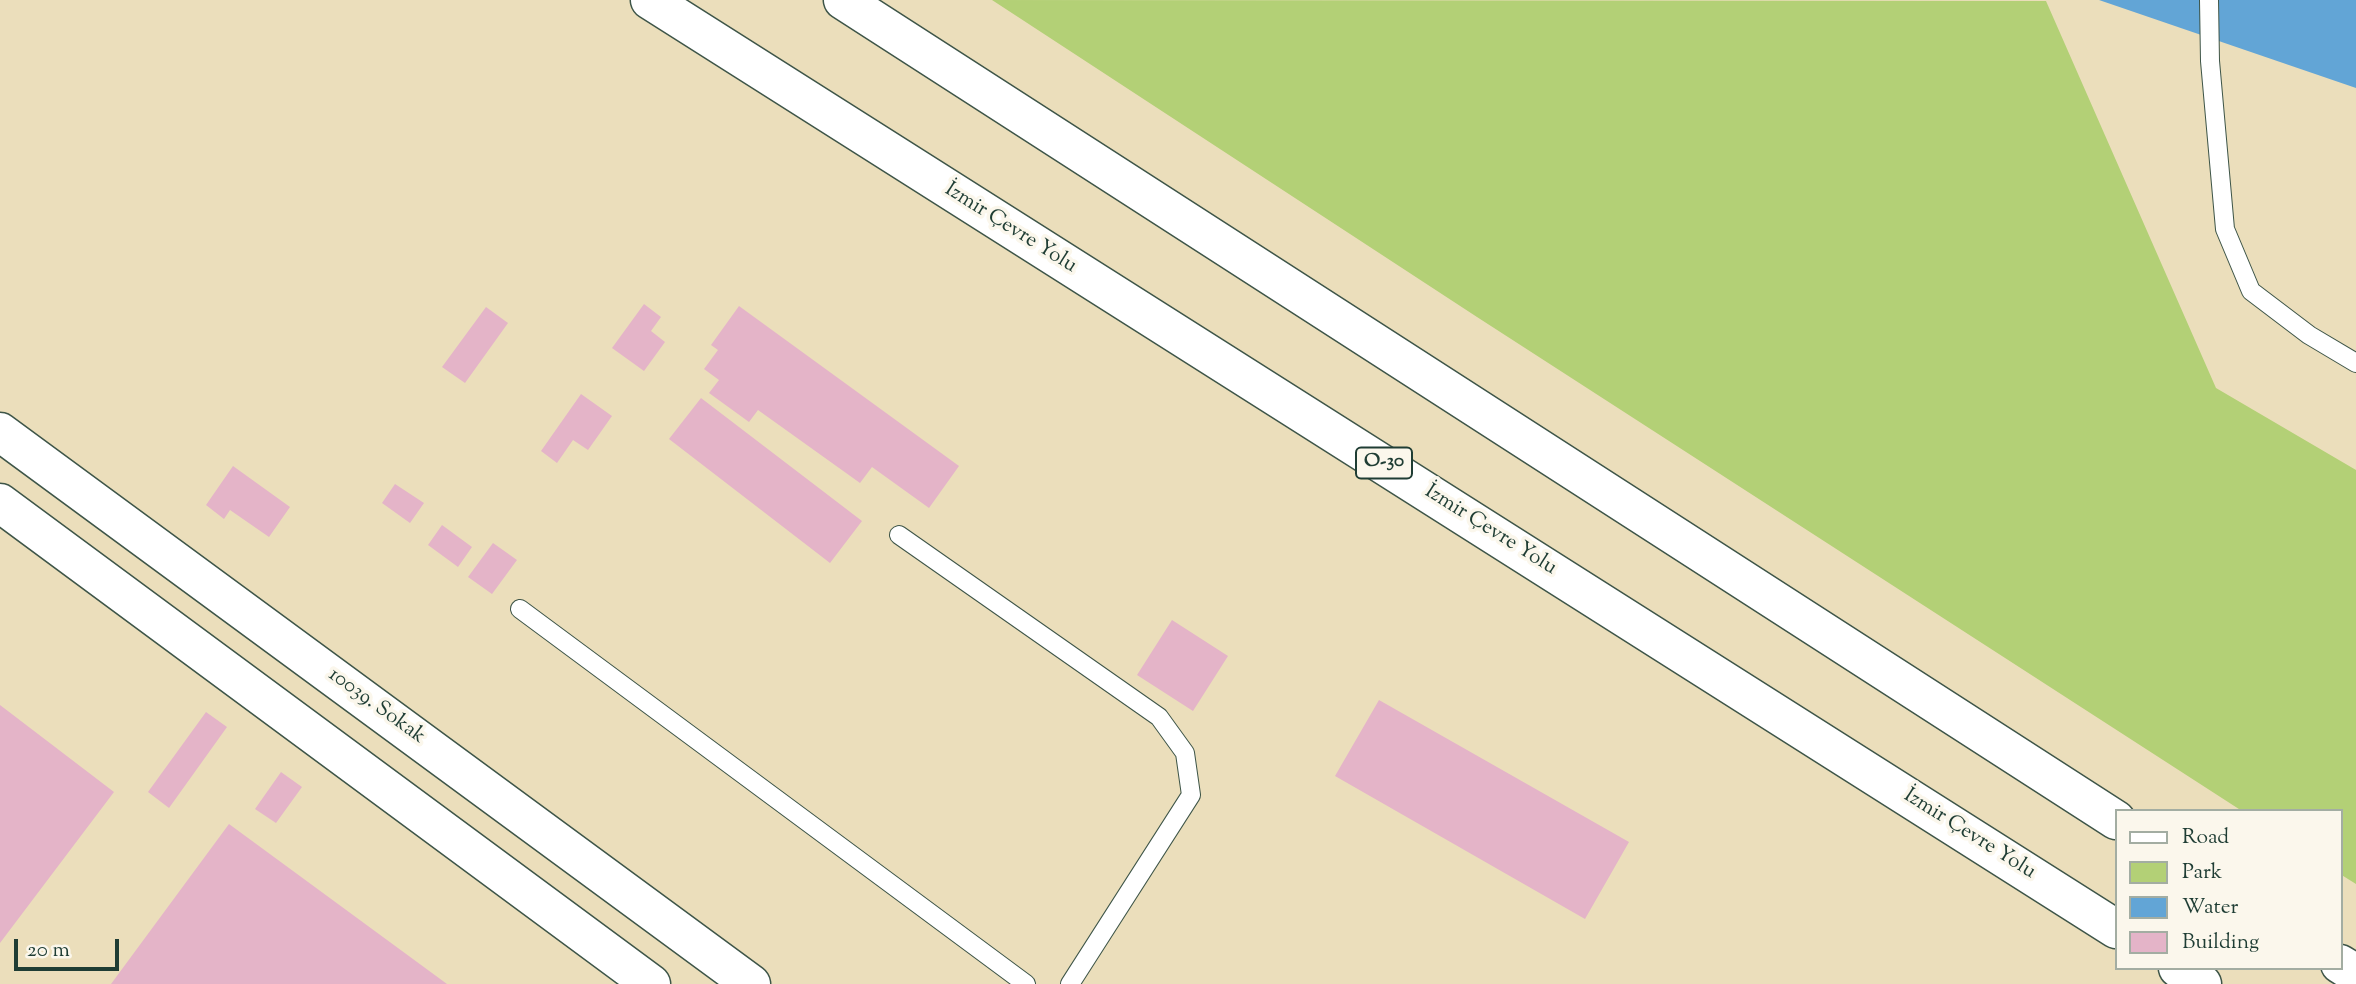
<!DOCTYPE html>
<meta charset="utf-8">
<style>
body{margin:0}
#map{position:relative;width:2356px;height:984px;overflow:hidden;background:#ebdebb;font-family:"Sorts Mill Goudy",serif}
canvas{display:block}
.legend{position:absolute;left:2115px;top:809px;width:228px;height:161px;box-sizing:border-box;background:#fbf7ec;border:2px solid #a3ada2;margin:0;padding:9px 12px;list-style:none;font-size:21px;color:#1f3d34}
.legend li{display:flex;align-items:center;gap:14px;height:35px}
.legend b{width:35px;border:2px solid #a3ada2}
.scale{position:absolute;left:14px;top:939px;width:105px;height:32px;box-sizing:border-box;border:4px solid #1f3d34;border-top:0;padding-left:9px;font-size:21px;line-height:24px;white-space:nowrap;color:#1f3d34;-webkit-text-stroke:5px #fbf7ec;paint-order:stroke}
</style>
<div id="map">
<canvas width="2356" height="984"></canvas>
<ul class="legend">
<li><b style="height:9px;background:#fff"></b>Road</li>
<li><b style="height:19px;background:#b3d076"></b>Park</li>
<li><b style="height:19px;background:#62a5d6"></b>Water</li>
<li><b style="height:19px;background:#e4b4c8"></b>Building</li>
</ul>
<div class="scale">20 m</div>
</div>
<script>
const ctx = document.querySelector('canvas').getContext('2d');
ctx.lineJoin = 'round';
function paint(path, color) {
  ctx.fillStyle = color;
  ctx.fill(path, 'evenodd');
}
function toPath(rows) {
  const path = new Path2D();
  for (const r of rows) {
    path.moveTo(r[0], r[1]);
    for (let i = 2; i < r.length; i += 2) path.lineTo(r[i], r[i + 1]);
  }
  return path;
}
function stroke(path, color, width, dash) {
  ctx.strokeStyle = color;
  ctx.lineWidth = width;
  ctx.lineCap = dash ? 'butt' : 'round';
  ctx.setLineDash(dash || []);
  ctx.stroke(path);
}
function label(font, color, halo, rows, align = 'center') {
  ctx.font = font + ' "Sorts Mill Goudy",serif';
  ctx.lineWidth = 7;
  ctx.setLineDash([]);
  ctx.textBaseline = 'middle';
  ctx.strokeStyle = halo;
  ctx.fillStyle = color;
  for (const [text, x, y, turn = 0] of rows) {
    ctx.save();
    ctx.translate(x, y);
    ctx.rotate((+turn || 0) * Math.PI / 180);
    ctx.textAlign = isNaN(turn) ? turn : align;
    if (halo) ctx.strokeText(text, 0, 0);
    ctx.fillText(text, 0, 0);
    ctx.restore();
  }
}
paint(toPath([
 [992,0,2046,1,2216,388,2356,470,2356,884,2340,874,2340,811,2242,811,1477,317]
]), '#b3d076');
paint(toPath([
 [2099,0,2356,0,2356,88]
]), '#62a5d6');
paint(toPath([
 [644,304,661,317,651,331,665,342,644,371,612,348],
 [739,306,959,466,929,508,872,467,860,483,758,410,749,422,709,393,719,380,704,369,718,350,711,345],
 [486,307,508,323,465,383,442,367],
 [581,394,612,416,588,450,573,440,557,463,541,451],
 [701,398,862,521,830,563,669,439],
 [233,466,290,507,269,537,230,510,224,519,206,505],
 [395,484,424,503,410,523,382,503],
 [442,525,472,547,458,567,428,545],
 [493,543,517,560,492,594,468,577],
 [1172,620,1228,656,1193,711,1137,675],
 [1379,700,1629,842,1585,919,1335,776],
 [0,705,114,792,0,943],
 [206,712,227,727,169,808,148,792],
 [281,772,302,787,276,823,255,809],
 [229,824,447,984,111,984]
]), '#e4b4c8');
const service = toPath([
 [2209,0,2210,61,2225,229,2251,291,2309,335,2356,363],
 [899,535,1159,717,1185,753,1191,795,1070,984],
 [520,609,1026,984]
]);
const tertiary = toPath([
 [0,432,751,984],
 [0,503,651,984]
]);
const motorway = toPath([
 [650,0,2116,929],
 [843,0,2116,820],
 [2340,964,2356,974],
 [2178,968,2202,984]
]);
stroke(service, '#3e5548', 20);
stroke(tertiary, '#3e5548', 41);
stroke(motorway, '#3e5548', 41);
stroke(service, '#fff', 18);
stroke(tertiary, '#fff', 38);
stroke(motorway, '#fff', 38);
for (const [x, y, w] of [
 [1384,463,56]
]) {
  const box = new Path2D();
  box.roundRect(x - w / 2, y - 15.5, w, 31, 5);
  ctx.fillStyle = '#fbf7ec';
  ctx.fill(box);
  stroke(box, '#1f3d34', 2);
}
label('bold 19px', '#1f3d34', null, [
 ["O-30",1384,463]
]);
label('21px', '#1f3d34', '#fbf7ec', [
 ["İzmir Çevre Yolu",1010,229,32],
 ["İzmir Çevre Yolu",1490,531,32],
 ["10039. Sokak",376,707,36],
 ["İzmir Çevre Yolu",1969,835,32]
]);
</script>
